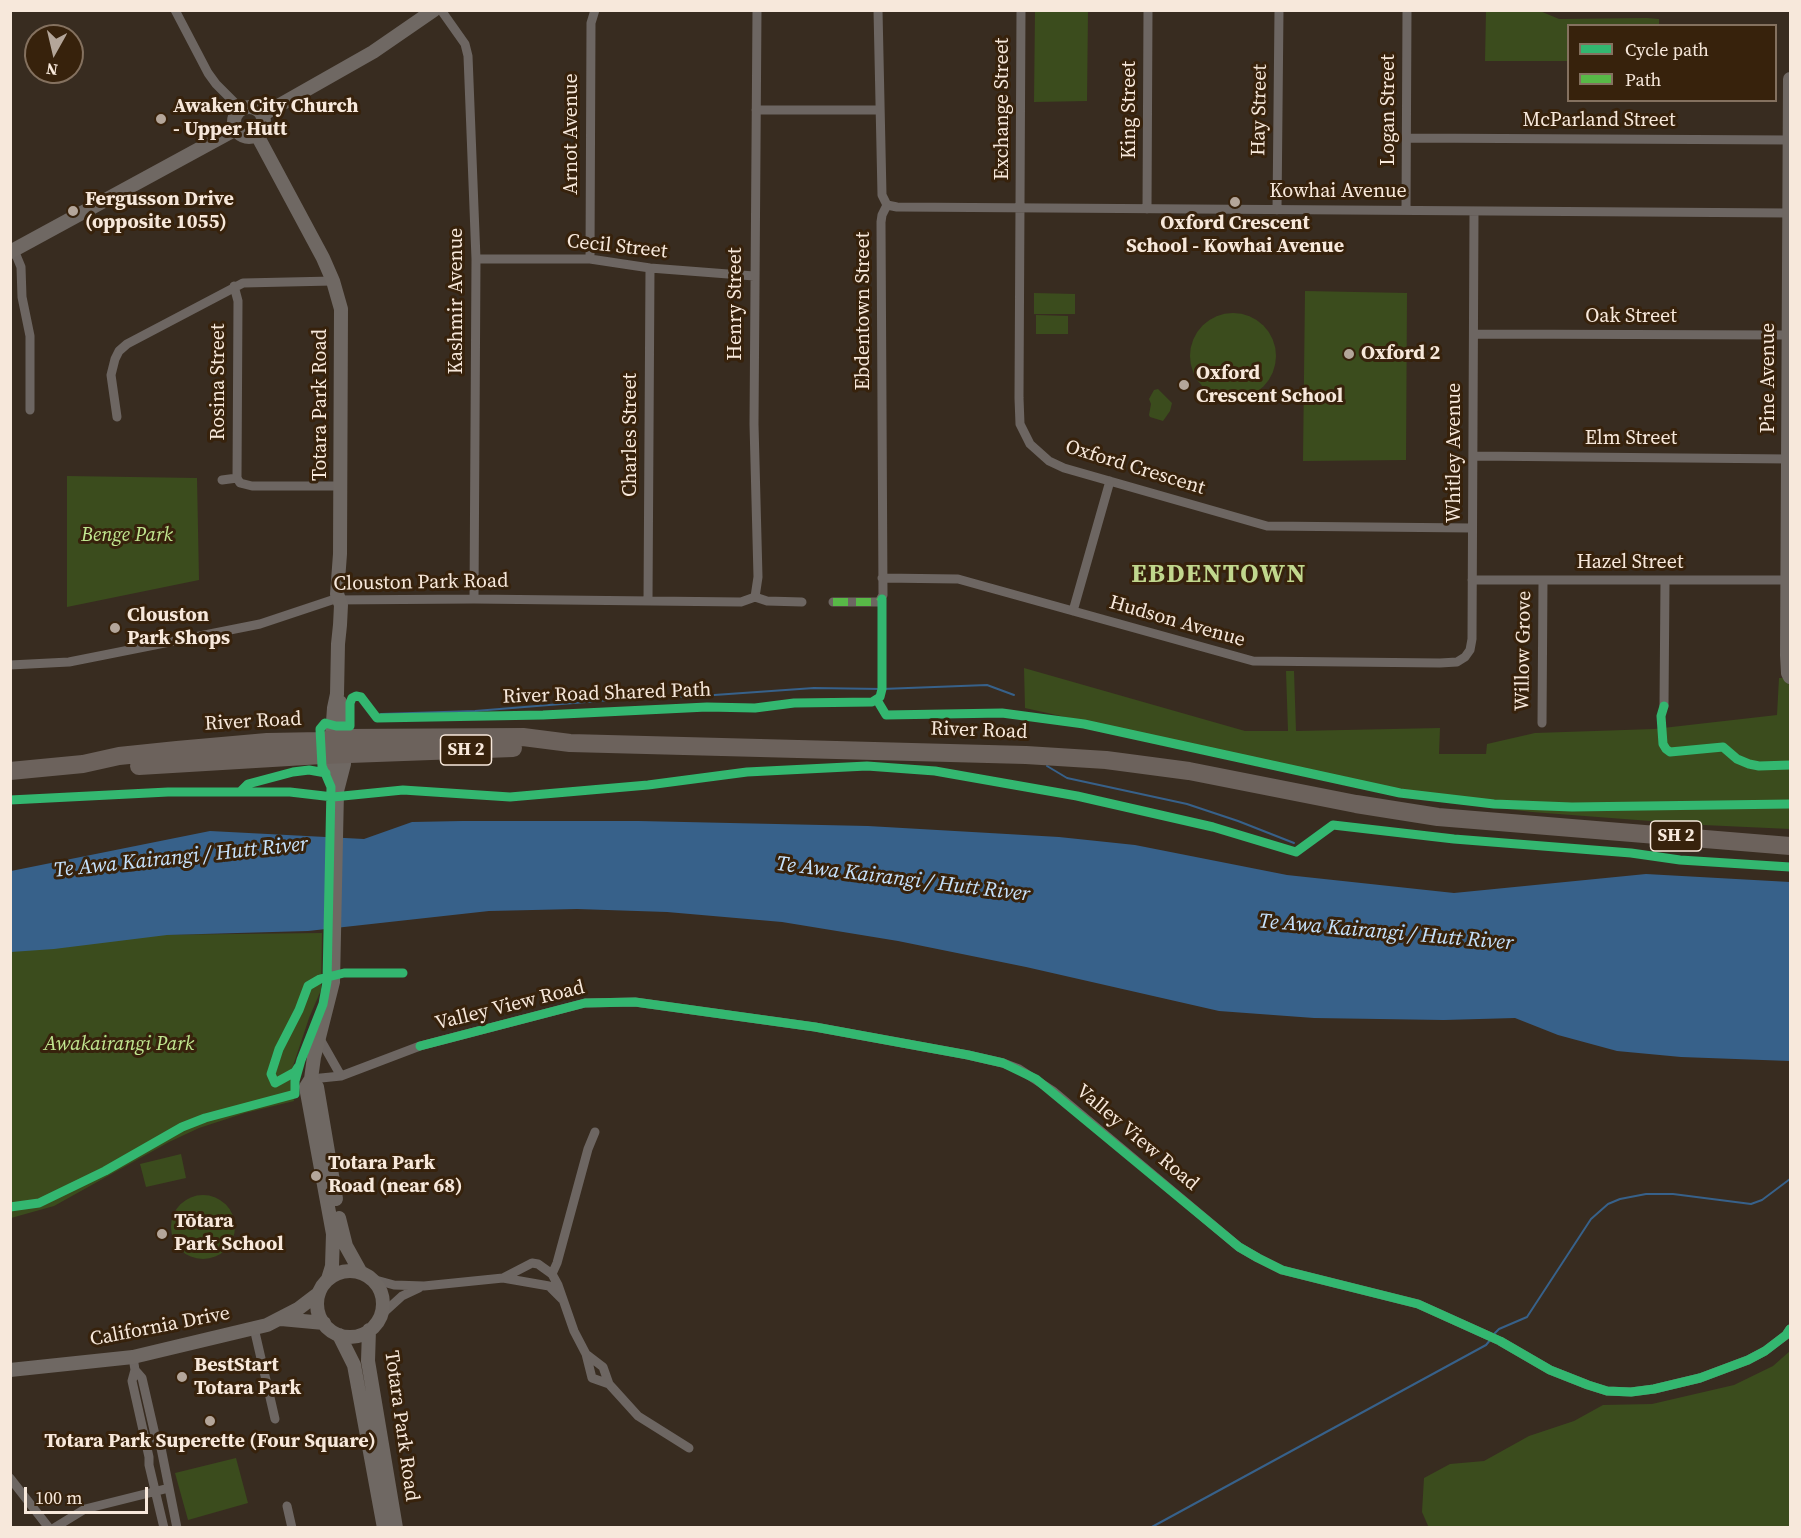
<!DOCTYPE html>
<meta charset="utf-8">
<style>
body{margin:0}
#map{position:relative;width:1801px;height:1538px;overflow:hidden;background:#382c20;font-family:"Source Serif 4",serif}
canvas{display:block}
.frame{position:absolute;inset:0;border:12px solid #f7e8db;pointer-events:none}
.legend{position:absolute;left:1567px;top:24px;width:210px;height:78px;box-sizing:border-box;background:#37220c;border:2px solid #84715f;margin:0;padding:8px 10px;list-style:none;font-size:18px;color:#f7e8db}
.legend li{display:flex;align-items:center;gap:12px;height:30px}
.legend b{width:30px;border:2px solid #84715f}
.north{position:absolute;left:24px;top:24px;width:60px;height:60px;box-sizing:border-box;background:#37220c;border:2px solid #84715f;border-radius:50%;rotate:188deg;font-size:16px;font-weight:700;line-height:24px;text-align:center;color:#f7e8db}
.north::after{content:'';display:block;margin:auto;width:21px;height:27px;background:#b4a69a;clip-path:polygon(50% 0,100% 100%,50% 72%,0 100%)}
.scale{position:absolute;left:24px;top:1487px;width:124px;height:27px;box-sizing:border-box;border:3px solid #f7e8db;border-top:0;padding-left:8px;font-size:18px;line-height:21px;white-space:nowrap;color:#f7e8db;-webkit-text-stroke:4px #37220c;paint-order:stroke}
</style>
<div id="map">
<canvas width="1801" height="1538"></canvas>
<div class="frame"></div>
<ul class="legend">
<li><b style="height:8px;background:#33b770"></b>Cycle path</li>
<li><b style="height:8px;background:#58b947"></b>Path</li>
</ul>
<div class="north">N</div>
<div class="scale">100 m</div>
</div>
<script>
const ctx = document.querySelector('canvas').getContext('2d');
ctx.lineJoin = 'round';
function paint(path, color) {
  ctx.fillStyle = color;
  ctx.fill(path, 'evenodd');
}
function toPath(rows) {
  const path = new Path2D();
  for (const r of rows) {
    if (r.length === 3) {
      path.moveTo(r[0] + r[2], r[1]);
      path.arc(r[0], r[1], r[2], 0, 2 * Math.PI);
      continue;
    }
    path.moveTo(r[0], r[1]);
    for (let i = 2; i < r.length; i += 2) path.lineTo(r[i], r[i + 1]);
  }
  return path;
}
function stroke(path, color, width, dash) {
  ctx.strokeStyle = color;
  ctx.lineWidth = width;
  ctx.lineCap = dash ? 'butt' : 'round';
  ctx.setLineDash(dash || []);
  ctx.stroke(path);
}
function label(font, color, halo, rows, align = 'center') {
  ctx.font = font + ' "Source Serif 4",serif';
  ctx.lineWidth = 6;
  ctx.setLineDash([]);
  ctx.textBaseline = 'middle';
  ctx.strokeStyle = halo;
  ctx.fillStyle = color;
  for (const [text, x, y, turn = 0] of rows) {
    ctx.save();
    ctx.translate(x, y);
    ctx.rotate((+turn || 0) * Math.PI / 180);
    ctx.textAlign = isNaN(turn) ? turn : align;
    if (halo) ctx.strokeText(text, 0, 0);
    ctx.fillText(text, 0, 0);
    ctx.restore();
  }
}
paint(toPath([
 [1035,11,1088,11,1087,101,1034,102],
 [1486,11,1540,11,1559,19,1647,18,1659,19,1659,25,1568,26,1568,61,1485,61],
 [1305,291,1407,293,1406,460,1303,461],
 [1034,293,1075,294,1075,314,1034,314],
 [1233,356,43],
 [1036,315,1068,316,1068,334,1036,334],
 [1158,389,1172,403,1170,411,1163,421,1150,417,1149,415,1151,404,1149,399,1154,390],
 [67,476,197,478,199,580,67,607],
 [1024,668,1245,731,1288,731,1286,671,1294,671,1296,731,1440,728,1439,754,1486,754,1487,744,1535,733,1654,729,1777,715,1779,678,1784,678,1790,686,1790,829,1703,825,1532,812,1459,803,1395,791,1025,708],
 [322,933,321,990,309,1018,291,1072,294,1101,245,1113,199,1128,169,1142,54,1206,11,1218,10,944,146,935],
 [181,1154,186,1178,146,1187,140,1164],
 [203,1227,32],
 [1790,1351,1790,1527,1429,1528,1422,1512,1424,1478,1450,1464,1484,1461,1529,1436,1574,1421,1603,1405,1652,1404,1734,1385,1773,1366],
 [236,1458,248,1503,188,1520,175,1473]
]), '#3b4c1d');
paint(toPath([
 [462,821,639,821,868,826,1059,837,1135,845,1287,875,1454,893,1646,874,1790,882,1790,1061,1681,1057,1617,1051,1558,1035,1515,1018,1444,1020,1314,1018,1219,1011,1026,967,898,941,782,922,667,912,577,909,489,911,308,931,167,935,54,949,11,952,11,871,210,831,364,839,412,822]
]), '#37618a');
stroke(toPath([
 [381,714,475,711,623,699,700,696,814,688,882,689,987,685,1014,695],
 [1047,766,1067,778,1187,804,1238,821,1294,843],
 [1494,1334,1499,1329,1527,1317,1591,1219,1608,1204,1620,1199,1646,1194,1673,1194,1751,1204,1762,1200,1790,1179],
 [1150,1528,1486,1345,1491,1339]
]), '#37618a', 2);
stroke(toPath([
 [175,10,208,73,216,84,242,110],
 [441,10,465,44,468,56,476,259,474,599],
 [878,10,882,195,887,205],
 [1021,10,1019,398,1020,424,1030,444,1049,461,1064,468,1267,526,1472,528],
 [756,110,879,110],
 [1406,138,1790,140],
 [887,205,897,207,1789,213],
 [1147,209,1148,10],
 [1277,210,1279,10],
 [1406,210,1407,10],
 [14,250,21,267,22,297,30,336,30,410],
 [476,259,590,259,650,268,754,276],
 [590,259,591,23,595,10],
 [234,286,238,301,237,478],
 [1474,334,1789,335],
 [117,417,111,375,115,359,119,351,127,344,243,283,333,281],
 [1473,456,1790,459],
 [222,480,237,478,240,483,252,486,340,486],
 [882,578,958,579,1253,661,1440,663,1457,662,1465,657,1470,650,1472,639,1474,211],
 [1472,580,1788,580],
 [755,597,758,577,754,424,757,10],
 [648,601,650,268],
 [833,602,879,602,883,595,881,222,882,215,887,205],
 [1073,611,1110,481],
 [10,665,69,662,260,624,332,600,474,599,741,602,755,597,767,601,802,602],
 [1664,706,1665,581],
 [1542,723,1543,580],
 [320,1039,341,1076],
 [311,1079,341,1076,420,1046,585,1003,635,1002,815,1027,968,1055,1003,1063,1019,1069,1053,1091,1239,1247,1258,1258,1282,1270,1418,1304,1500,1341,1550,1370,1588,1385,1607,1391,1631,1392,1654,1389,1700,1378,1748,1360,1765,1351,1786,1335,1790,1329],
 [552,1274,557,1263,588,1149,595,1132],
 [503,1278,532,1263,538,1264,552,1274,558,1285,574,1331,586,1354,592,1378,609,1384],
 [372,1279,394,1285,424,1286,503,1278,549,1286,562,1299],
 [380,1316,402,1296,419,1288],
 [254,1328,275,1419],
 [586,1354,603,1367,609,1384,638,1416,689,1448],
 [133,1357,135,1370,142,1378,156,1439,161,1448,177,1528],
 [135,1370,132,1381,149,1457,149,1465,164,1528],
 [10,1478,49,1528],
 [287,1506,292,1528],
 [54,1528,85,1509,169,1488]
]), '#6d6662', 9);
stroke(toPath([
 [1790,79,1787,655,1788,673,1790,677],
 [249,122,15],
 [262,115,373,52,434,10],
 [257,135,323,258,333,281,341,309,340,554,337,594,341,605,340,625,338,644,337,694,334,708,330,764,337,791],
 [10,252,236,129],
 [311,1079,317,1087,336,1199],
 [339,1218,346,1246,361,1273],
 [350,1304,33],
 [328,1279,332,1266,333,1234,306,1087,311,1079,314,1057,333,982,337,791,344,764,342,708,340,702],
 [281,1319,324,1323],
 [369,1330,368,1361,396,1528],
 [339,1335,354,1365,384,1528],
 [10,1370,133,1357,267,1325,298,1309,319,1293]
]), '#6f6863', 14);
stroke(toPath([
 [139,766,322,755,513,748],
 [10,771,83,764,119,756,177,750,267,742,321,741,343,738,523,737,570,743,1026,755,1106,760,1189,771,1356,804,1438,817,1790,846]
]), '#6c625c', 18);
stroke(toPath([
 [833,602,879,602,882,599]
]), '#58b947', 8, [15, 8]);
stroke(toPath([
 [877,700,886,715,1002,713,1084,724,1400,793,1494,804,1572,807,1790,804],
 [1664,706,1661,716,1663,744,1666,749,1670,752,1723,747,1737,759,1749,764,1759,766,1790,765],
 [241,791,248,784,293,772,309,770,326,773],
 [10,800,168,792,290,792,333,797,403,790,510,797,648,785,747,772,867,766,935,771,1077,796,1213,827,1296,852,1333,825,1454,839,1631,853,1680,860,1790,867],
 [420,1046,585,1003,635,1002,815,1027,968,1055,1003,1063,1036,1079,1239,1247,1258,1258,1282,1270,1418,1304,1500,1341,1550,1370,1588,1385,1607,1391,1631,1392,1654,1389,1700,1378,1748,1360,1765,1351,1786,1335,1790,1329],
 [298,1067,295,1072,275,1083,271,1074,279,1049,299,1010,308,986,320,979,344,973,403,973],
 [10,1207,39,1203,105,1171,182,1127,205,1118,295,1094,295,1081,301,1060,323,1004,327,982,331,787,322,766,320,729,325,723,336,726,350,726,350,703,352,698,356,696,361,697,377,718,543,715,707,707,755,708,794,703,872,702,880,697,882,689,882,599]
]), '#33b770', 9);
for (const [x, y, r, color] of [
 [161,119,6,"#b4a69a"],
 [1235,202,6,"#b4a69a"],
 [73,211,6,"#b4a69a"],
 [1349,354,6,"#b4a69a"],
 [1184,385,6,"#b4a69a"],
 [115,628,6,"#b4a69a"],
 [316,1176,6,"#b4a69a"],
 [162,1234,6,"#b4a69a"],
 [182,1377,6,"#b4a69a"],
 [210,1421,6,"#b4a69a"]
]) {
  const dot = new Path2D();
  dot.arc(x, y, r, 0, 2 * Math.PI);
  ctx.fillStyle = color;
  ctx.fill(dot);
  stroke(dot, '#37220c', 2);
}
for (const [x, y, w] of [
 [466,750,51],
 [1676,836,51]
]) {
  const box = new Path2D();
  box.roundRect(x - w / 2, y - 15, w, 30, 4.5);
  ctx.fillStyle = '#37220c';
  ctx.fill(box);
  stroke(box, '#f7e8db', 1.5);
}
label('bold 18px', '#f7e8db', null, [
 ["SH 2",466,750],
 ["SH 2",1676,836]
]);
label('bold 20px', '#f7e8db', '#37220c', [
 ["Awaken City Church",173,107],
 ["- Upper Hutt",173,130],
 ["Fergusson Drive",85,200],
 ["(opposite 1055)",85,223],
 ["Oxford Crescent",1235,224,"center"],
 ["School - Kowhai Avenue",1235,247,"center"],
 ["Oxford 2",1361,354],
 ["Oxford",1196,374],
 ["Crescent School",1196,397],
 ["Clouston",127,616],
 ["Park Shops",127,639],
 ["Totara Park",328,1164],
 ["Road (near 68)",328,1187],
 ["Tōtara",174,1222],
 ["Park School",174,1245],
 ["BestStart",194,1366],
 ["Totara Park",194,1389],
 ["Totara Park Superette (Four Square)",210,1442,"center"]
], 'left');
label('20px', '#f7e8db', '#37220c', [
 ["Exchange Street",1003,109,-90],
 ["King Street",1130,110,-90],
 ["Hay Street",1260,110,-89],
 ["Logan Street",1389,110,-90],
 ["McParland Street",1599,121],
 ["Arnot Avenue",572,134,-90],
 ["Kowhai Avenue",1338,192],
 ["Cecil Street",617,247,6],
 ["Kashmir Avenue",457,301,-90],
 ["Henry Street",736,304,-90],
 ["Ebdentown Street",864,311,-90],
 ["Oak Street",1631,317],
 ["Pine Avenue",1769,378,-90],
 ["Rosina Street",219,382,-90],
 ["Totara Park Road",321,405,-90],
 ["Charles Street",631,435,-90],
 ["Elm Street",1631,439],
 ["Whitley Avenue",1455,453,-90],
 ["Oxford Crescent",1135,468,17],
 ["Hazel Street",1630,563],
 ["Clouston Park Road",421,583,-1],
 ["Hudson Avenue",1177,622,16],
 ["Willow Grove",1524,651,-89],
 ["River Road Shared Path",607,694,-2],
 ["River Road",253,722,-3],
 ["River Road",979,731,2],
 ["Valley View Road",510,1006,-14],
 ["Valley View Road",1137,1138,40],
 ["California Drive",160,1327,-11],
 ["Totara Park Road",401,1426,82]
]);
label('italic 20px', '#c1e790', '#37220c', [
 ["Benge Park",127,536],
 ["Awakairangi Park",119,1045]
]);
label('italic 21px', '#c7e3fe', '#37220c', [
 ["Te Awa Kairangi / Hutt River",181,858,-6],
 ["Te Awa Kairangi / Hutt River",903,880,7],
 ["Te Awa Kairangi / Hutt River",1386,933,5]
]);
ctx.letterSpacing = '1.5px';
label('bold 26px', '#c0d78d', '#37220c', [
 ["EBDENTOWN",1219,575]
]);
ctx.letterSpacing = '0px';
</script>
